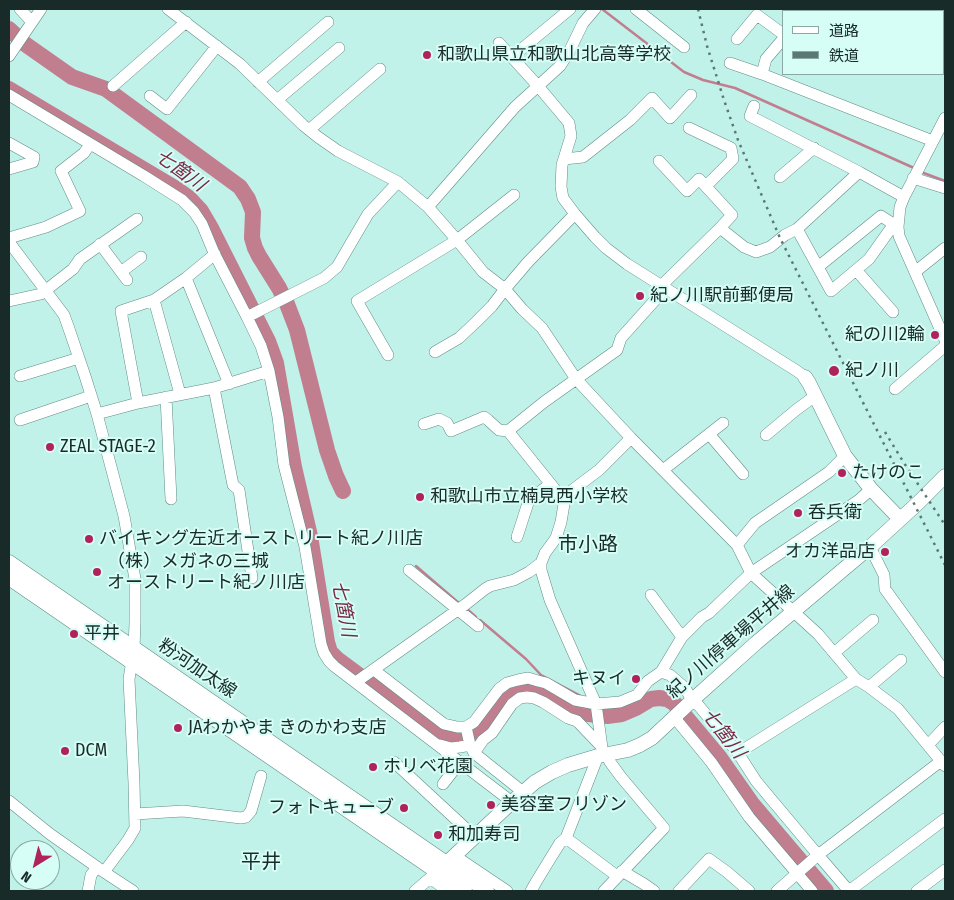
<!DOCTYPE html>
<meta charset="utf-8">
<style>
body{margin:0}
#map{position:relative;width:954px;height:900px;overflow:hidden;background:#c1f2e9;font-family:"Fira Sans Condensed","Noto Sans JP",sans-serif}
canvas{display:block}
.frame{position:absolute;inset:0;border:10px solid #182b28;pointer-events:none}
.legend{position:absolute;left:782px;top:10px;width:162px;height:65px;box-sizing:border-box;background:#d6fdf6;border:1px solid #8aa9a4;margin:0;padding:6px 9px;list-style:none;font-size:15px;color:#182b28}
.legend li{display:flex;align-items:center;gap:10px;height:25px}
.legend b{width:25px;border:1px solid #8aa9a4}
.north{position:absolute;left:10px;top:840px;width:50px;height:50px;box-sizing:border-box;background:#d6fdf6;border:1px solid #8aa9a4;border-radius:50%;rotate:216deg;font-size:14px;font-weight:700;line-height:20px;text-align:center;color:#182b28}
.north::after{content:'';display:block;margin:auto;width:18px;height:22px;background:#b0225a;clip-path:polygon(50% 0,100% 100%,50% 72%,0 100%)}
</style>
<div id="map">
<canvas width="954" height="900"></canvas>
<div class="frame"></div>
<ul class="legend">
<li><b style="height:6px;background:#fff"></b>道路</li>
<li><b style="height:6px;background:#5a7973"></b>鉄道</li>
</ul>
<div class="north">N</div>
</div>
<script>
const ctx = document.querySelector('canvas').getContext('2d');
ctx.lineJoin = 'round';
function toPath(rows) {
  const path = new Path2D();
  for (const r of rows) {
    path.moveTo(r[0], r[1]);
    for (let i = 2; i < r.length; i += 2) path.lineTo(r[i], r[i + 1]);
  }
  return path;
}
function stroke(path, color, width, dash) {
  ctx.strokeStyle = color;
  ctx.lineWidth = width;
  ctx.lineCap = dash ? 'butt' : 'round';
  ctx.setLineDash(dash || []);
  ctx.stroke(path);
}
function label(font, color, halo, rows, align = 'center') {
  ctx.font = font + ' "Fira Sans Condensed","Noto Sans JP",sans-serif';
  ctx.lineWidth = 4;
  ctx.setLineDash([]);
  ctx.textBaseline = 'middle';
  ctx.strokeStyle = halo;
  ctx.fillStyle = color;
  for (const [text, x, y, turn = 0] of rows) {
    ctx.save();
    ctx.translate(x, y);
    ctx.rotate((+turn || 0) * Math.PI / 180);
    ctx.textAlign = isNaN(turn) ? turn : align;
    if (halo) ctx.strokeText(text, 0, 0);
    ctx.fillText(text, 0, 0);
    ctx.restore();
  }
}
stroke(toPath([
 [602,9,684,72,703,80,735,88,914,168],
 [921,172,945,181],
 [416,566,460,604],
 [467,609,476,617],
 [480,620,526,659,541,675,581,696],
 [587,707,588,714]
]), '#c17e8f', 2.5);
stroke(toPath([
 [9,29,25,44,72,77,106,89,240,187,248,199,253,212,252,238,255,248,259,256,279,288,287,304,297,330,327,450,336,476,343,491],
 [9,89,175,188,189,198,201,211,211,228,268,341,276,363,294,467,310,536,327,642,330,652,337,659,434,731,445,736,457,738,478,732,487,723,507,697,517,690,526,688,536,689,546,693,574,709,588,714,607,716,622,714,636,708,651,699,659,698,667,699,674,703,720,758,753,805,826,891]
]), '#c17e8f', 16);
const minor = toPath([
 [20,9,32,22],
 [168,9,240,64,303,125,318,137,338,151,398,182,428,207,457,240,483,272,505,289,522,309,542,328,576,379,603,408,631,438,737,545,751,573,818,634,856,679,869,687,898,709,945,766],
 [636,9,684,47],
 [805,11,807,9],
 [737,39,757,15,783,34],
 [499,43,538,86,569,123,571,136,562,165,561,187,563,198,575,214,595,237,606,248,627,264,797,371,805,377],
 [9,56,41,9],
 [512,57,570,9],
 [730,63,762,74,766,59,783,39],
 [762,74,933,141],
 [258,82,328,22],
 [113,86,186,22],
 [9,95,144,176,182,200,194,212,202,224,214,253,247,317],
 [150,96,167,109,217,46],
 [277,100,339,48],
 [945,118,904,197,900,207,898,227,899,236,945,340],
 [689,128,731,148,733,159,706,186],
 [309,130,380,69],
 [9,143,34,157,33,162,9,169],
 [564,159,583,157,630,120,652,98,670,118,691,95],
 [659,161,687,191,699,179,732,215,720,228],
 [859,172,904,197],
 [780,177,814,148],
 [913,178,945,188],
 [398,182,368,214,337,267,324,278,247,317,261,346,269,371,278,417,284,465,305,547,321,644,324,653,329,661,334,666,512,802],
 [428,207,515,107,560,66,569,52,583,23,595,9],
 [797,229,831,291,869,259,894,224],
 [9,238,46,227,80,211,61,171,84,153,90,144],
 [9,242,64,315,68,326,85,376,97,414,124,516,135,579,135,623,134,648,129,679,134,783,135,828,128,840,104,872],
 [100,244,127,280],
 [818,267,881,216,898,227],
 [856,270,893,312],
 [121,272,141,257],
 [915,272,945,248],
 [186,278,229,384],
 [661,286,720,228,744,247,756,252,770,247,785,235,797,229,859,172,750,116,754,106],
 [154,300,180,394],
 [9,301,41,294,73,269,80,259,137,219],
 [435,352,459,338,476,322,492,306,505,289,528,262,575,214],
 [388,355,357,301,457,240,514,195],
 [20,376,79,358],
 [214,388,233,485,239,490,252,578],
 [895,389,945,346],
 [166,397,171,499],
 [138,403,121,311,154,300,186,278,215,254],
 [97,414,138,403,214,388,269,371],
 [20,420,91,396],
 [424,424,439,419,447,423,451,431,484,417,488,420,499,430,508,431],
 [709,434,743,474],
 [766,435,796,410,815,396],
 [663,470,723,423],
 [562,498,599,470,631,438],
 [517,537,529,500,550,484],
 [737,545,755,523,829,472,845,456],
 [870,547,884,575,885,589,945,672],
 [409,570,478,626],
 [651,595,682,637],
 [834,653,873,620],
 [374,670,444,724,457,727,466,727,474,722,499,689,507,683,518,680,528,678,538,681,546,683,575,700,596,704,620,702,637,695,648,681,661,672,670,675,685,688,692,700,699,706,738,753,856,679],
 [661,672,682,637,702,617,709,613,751,573,859,500,871,489],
 [356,682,466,604,485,589,490,586,514,580,529,572,541,563],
 [869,687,901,660],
 [674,717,711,762,749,817,812,891],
 [466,727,470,745,474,753,523,792],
 [440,745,451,748,460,747,470,745],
 [928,745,945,727],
 [474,753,483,740,492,733,512,704,520,698,527,697,534,698,543,702,568,718,577,721,602,747],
 [738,753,756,781,771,799,818,855,941,761],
 [603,755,596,704,550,600,541,570,541,563,545,553,556,538,561,522,564,504,562,498,508,431,544,402,617,350,621,338,665,289],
 [394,762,475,837],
 [443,784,460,762],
 [9,801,50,834,104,872,133,891],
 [135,814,183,811,241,818,246,817,251,811,261,776],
 [566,838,617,876],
 [455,856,507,891],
 [622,871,644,884,654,891],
 [430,878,448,891],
 [88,891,91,875,97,867],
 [415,891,437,872],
 [531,891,536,882,550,859,560,843,566,838,598,756],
 [604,891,664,828,621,777,610,762,606,754],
 [679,891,709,859,727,872,749,891],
 [777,891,818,855,849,891,945,819],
 [917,891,945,870]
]);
const major = toPath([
 [805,377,809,383,845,456,871,489,900,519],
 [9,562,487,891],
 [9,578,465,891],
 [437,872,512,802,535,782,552,772,568,765,598,756,628,750,640,745,652,738,698,695,756,643,870,547,918,503,945,476]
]);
stroke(minor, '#608d86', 12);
stroke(major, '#608d86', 15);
stroke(minor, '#fff', 11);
stroke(major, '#fff', 14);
stroke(toPath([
 [698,9,707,46,724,100,738,140,780,238,945,565],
 [885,432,904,463,945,525]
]), '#5a7973', 2.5, [2.5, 5]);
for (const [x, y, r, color] of [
 [427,55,5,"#b0225a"],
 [640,296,5,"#b0225a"],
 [935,335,5,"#b0225a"],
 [834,371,6,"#b0225a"],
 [50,447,5,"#b0225a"],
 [842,473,5,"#b0225a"],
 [420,497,5,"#b0225a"],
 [798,513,5,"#b0225a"],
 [89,539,5,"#b0225a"],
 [885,552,5,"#b0225a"],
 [97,572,5,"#b0225a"],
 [74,634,5,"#b0225a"],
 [636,679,5,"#b0225a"],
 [178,728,5,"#b0225a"],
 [65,751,5,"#b0225a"],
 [373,767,5,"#b0225a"],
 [491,805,5,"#b0225a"],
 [404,808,5,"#b0225a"],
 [438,835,5,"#b0225a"]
]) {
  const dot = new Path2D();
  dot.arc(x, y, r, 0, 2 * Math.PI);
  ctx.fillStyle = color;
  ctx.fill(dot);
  stroke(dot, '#d6fdf6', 2);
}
label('18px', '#182b28', '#d6fdf6', [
 ["和歌山県立和歌山北高等学校",437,55],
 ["紀ノ川駅前郵便局",650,296],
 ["紀の川2輪",925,335,"right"],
 ["紀ノ川",845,371],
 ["ZEAL STAGE-2",60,447],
 ["たけのこ",852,473],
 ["和歌山市立楠見西小学校",430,497],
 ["呑兵衛",808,513],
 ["バイキング左近オーストリート紀ノ川店",99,539],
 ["オカ洋品店",875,552,"right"],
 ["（株）メガネの三城",107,562],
 ["オーストリート紀ノ川店",107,583],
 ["平井",84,634],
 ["キヌイ",626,679,"right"],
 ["JAわかやま きのかわ支店",188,728],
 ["DCM",75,751],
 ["ホリベ花園",383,767],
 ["美容室フリゾン",501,805],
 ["フォトキューブ",394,808,"right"],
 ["和加寿司",448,835]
], 'left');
label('18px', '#182b28', '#d6fdf6', [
 ["紀ノ川停車場平井線",731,642,-41],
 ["粉河加太線",197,669,34]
]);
label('italic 19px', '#7a2944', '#d6fdf6', [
 ["七箇川",180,171,36],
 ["七箇川",343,609,79],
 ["七箇川",723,734,52]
]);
label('20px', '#182b28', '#d6fdf6', [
 ["市小路",588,545],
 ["平井",261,862]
]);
</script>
